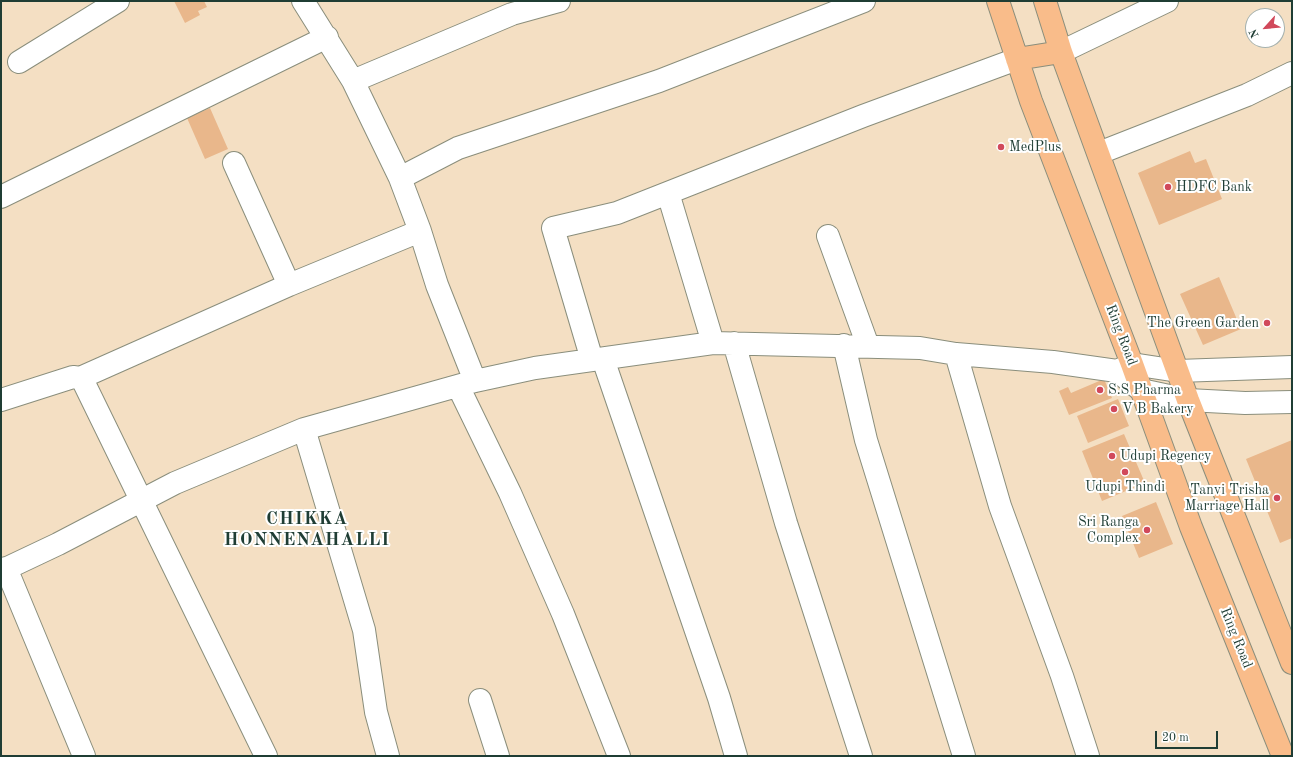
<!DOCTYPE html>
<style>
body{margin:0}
#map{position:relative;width:1293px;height:757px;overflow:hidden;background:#f4dfc3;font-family:"Old Standard TT",serif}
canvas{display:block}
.frame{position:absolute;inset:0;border:2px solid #1f3d34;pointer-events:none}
.north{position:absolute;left:1245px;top:8px;width:40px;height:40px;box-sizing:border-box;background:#fff;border:1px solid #a5b1ae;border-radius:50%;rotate:243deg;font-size:11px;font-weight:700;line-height:16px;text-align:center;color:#1f3d34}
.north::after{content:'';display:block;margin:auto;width:14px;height:18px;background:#d1495b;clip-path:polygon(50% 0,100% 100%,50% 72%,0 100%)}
.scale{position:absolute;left:1155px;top:731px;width:63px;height:18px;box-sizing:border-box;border:2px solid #1f3d34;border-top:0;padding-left:5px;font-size:12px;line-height:14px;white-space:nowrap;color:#1f3d34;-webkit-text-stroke:3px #fff;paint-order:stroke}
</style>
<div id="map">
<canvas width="1293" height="757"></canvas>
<div class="frame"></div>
<div class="north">N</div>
<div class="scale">20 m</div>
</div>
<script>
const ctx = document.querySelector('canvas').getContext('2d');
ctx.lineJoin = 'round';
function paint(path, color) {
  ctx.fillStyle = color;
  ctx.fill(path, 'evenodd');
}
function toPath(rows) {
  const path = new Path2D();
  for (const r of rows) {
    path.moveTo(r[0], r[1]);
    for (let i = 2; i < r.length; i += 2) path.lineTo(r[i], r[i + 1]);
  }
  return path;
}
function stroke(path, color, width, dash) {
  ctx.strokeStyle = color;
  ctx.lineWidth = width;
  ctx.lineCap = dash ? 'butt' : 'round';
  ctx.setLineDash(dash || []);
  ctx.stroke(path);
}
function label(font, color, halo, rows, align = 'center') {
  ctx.font = font + ' "Old Standard TT",serif';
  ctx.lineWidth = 4;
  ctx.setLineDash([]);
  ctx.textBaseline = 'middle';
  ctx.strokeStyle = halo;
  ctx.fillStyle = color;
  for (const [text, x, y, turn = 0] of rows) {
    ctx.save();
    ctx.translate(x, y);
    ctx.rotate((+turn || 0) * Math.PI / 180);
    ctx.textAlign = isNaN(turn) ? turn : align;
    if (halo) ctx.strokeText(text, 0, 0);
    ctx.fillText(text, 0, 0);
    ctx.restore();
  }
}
paint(toPath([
 [174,1,204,1,207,7,198,11,200,15,185,23],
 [210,108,228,149,205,159,187,118],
 [1190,151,1195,163,1206,159,1222,199,1159,225,1138,173],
 [1219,277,1241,329,1203,345,1180,294],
 [1104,379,1112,398,1069,415,1059,391,1068,387,1071,393],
 [1118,399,1129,426,1088,443,1077,416],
 [1124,434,1145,483,1102,501,1082,451],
 [1292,440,1292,538,1280,543,1246,459],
 [1156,502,1173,544,1139,558,1122,516]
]), '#e9b78b');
const minor = toPath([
 [303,1,353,81,400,178,420,231,437,285,475,381],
 [1061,52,1167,1],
 [19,62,118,1],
 [353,81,512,14,559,1],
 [1099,153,1247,95,1292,73],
 [234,163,289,285],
 [400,178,458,148,659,81,864,1],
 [668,193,713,343],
 [1,197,327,37],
 [828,236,868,346],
 [734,343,786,523,861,756],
 [844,345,866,440,964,756],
 [956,354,1000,506,1062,676,1088,756],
 [603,359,719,698,736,756],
 [592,360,553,228,617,213,863,116,1017,59],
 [1117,371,1132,364,1178,371,1292,367],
 [80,378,289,285,420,231],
 [458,386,510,493,563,614,619,756],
 [1,400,73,377,80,378,84,383,266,756],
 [304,429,364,630,376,712,388,756],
 [6,568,84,756],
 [1,571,58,544,175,483,304,429,475,381,535,368,713,343,920,348,956,354,1053,362,1117,371,1141,390,1188,400,1245,403,1292,402],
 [480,700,498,756]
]);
const major = toPath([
 [998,1,1031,101,1132,364,1191,527,1283,756],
 [1045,1,1061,52,1188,400,1292,663],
 [1017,59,1061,52]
]);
stroke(minor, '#8a8e7c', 24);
stroke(major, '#8a8e7c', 24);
stroke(minor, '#fff', 22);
stroke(major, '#f9bc8a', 22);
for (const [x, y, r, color] of [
 [1001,147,4,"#d1495b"],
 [1168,187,4,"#d1495b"],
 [1267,323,4,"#d1495b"],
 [1100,390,4,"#d1495b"],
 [1114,409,4,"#d1495b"],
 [1112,456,4,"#d1495b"],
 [1125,472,4,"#d1495b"],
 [1277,498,4,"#d1495b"],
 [1147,530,4,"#d1495b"]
]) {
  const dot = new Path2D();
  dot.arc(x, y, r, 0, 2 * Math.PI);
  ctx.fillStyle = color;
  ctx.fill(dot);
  stroke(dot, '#fff', 1.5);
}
label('14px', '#1f3d34', '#fff', [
 ["MedPlus",1009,147],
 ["HDFC Bank",1176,187],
 ["The Green Garden",1259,323,"right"],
 ["S.S Pharma",1108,390],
 ["V B Bakery",1122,409],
 ["Udupi Regency",1120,456],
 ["Udupi Thindi",1125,487,"center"],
 ["Tanvi Trisha",1269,490,"right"],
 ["Marriage Hall",1269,506,"right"],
 ["Sri Ranga",1139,522,"right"],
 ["Complex",1139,538,"right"]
], 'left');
label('14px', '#1f3d34', '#fff', [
 ["Ring Road",1121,335,69],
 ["Ring Road",1236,638,68]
]);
ctx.letterSpacing = '1px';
label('bold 18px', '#1f3d34', '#fff', [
 ["CHIKKA",307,519],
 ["HONNENAHALLI",307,540]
]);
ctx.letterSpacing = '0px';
</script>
